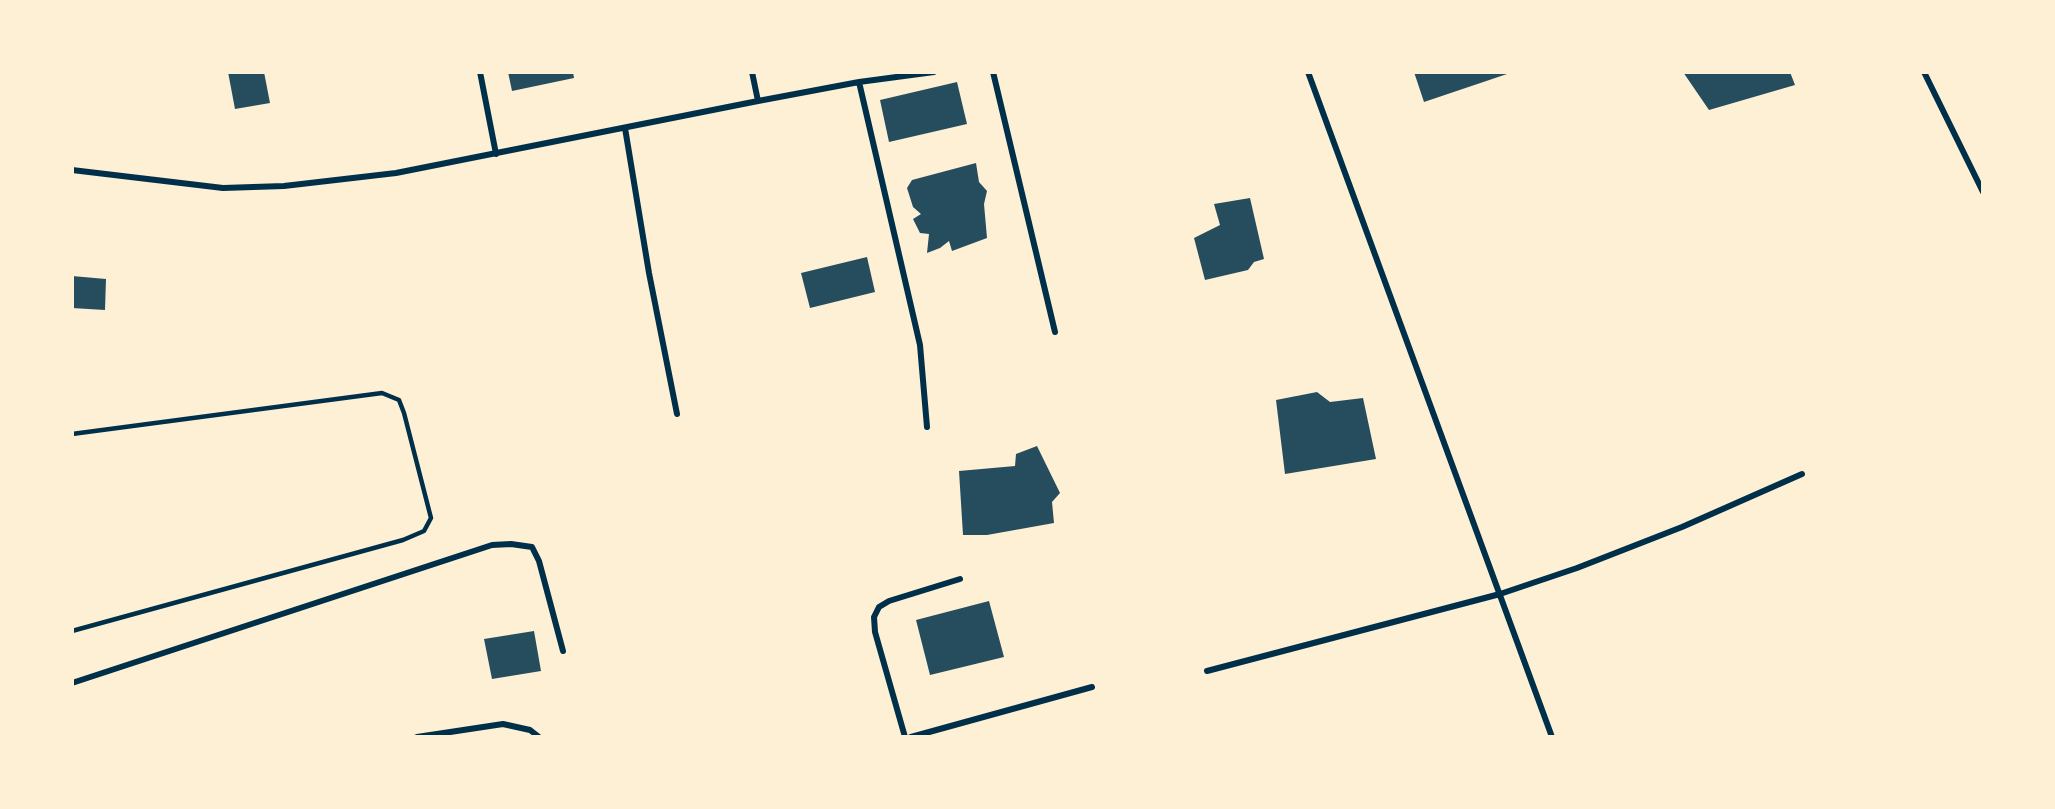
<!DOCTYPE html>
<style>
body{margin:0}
#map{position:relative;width:2055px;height:809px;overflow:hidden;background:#fdf0d5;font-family:Manrope,sans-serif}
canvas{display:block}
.frame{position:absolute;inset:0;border:74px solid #fdf0d5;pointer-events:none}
</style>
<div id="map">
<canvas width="2055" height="809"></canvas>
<div class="frame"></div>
</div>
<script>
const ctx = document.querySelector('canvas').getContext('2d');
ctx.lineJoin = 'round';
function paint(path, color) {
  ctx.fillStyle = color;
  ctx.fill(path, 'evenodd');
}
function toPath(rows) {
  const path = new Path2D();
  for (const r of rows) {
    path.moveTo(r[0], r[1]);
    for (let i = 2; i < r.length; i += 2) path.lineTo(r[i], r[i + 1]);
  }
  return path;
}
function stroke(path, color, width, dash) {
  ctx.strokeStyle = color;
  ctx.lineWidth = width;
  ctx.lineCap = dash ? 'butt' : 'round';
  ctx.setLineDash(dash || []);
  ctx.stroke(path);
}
paint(toPath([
 [228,72,264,72,270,103,235,109],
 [508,72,573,72,574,78,512,91],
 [1414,72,1513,72,1424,102],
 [1683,72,1790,72,1795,85,1709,110],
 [957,82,967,124,889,142,880,100],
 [976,163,979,182,987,191,984,204,987,238,952,251,949,241,940,248,927,253,929,234,920,233,913,219,921,214,913,207,907,188,912,180],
 [1250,198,1264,259,1254,262,1248,270,1205,280,1194,238,1220,225,1214,204],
 [867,257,875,292,810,308,801,273],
 [72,276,106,279,105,310,72,308],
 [1317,392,1330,402,1363,398,1376,459,1285,474,1276,400],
 [1037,446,1060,493,1052,502,1054,523,987,535,963,535,959,471,1015,466,1016,454],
 [989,601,1004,657,930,675,916,620],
 [534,631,541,671,492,679,484,639]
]), '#264d5e');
stroke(toPath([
 [72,434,382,393,399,400,404,413,431,518,424,531,403,540,72,631]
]), '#003049', 4.5);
stroke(toPath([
 [480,72,496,154],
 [752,72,758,101],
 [993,72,1055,332],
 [1308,72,1552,737],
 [1924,72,1983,192],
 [859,82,920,345,927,427],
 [625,128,649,273,677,414],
 [72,170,223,188,284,186,396,173,758,101,859,82,934,72],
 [1207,671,1500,594,1577,568,1682,527,1802,474],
 [72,683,492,545,511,544,532,547,539,561,563,651],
 [417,737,503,724,530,730,539,737],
 [905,737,875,632,874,617,879,607,889,601,960,579],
 [911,737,1092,687]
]), '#003049', 6);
</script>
